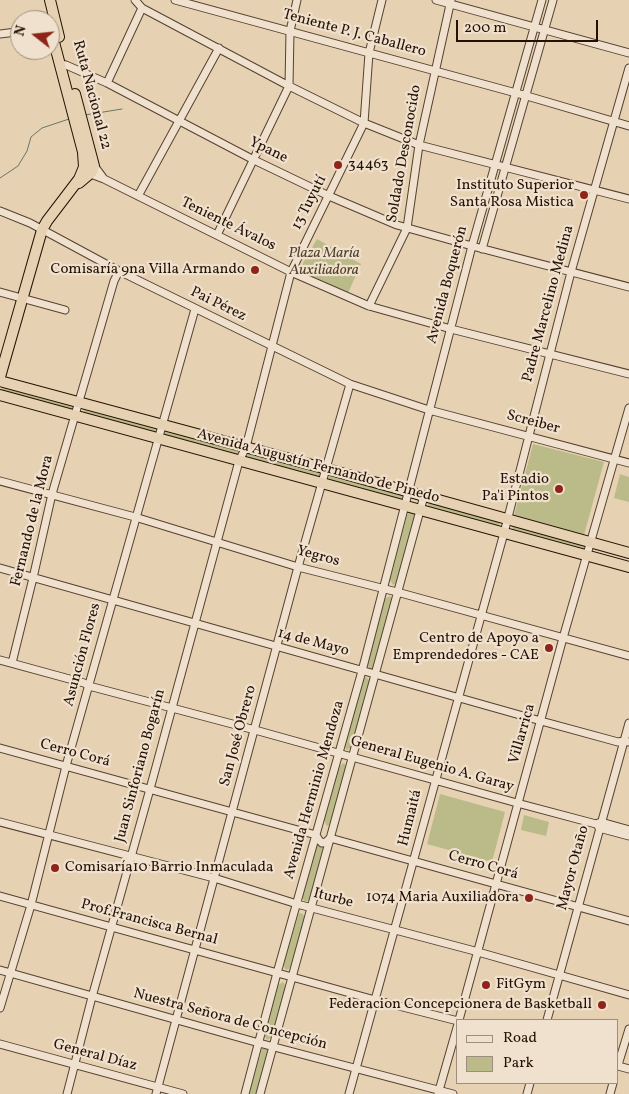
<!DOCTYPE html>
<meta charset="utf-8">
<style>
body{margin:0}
#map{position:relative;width:629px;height:1094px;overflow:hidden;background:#e6d1b3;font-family:Vollkorn,serif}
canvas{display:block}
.legend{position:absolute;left:456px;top:1019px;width:162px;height:65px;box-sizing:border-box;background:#efe1ce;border:1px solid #9e8e7d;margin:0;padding:6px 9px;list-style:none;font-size:15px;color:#251103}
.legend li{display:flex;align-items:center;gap:10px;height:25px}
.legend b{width:25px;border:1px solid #9e8e7d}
.north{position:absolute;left:10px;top:10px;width:50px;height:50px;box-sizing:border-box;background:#efe1ce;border:1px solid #9e8e7d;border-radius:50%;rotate:286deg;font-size:14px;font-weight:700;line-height:20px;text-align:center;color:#251103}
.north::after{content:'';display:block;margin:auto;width:18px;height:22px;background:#8f2418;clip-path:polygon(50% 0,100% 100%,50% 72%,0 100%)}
.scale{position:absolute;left:456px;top:20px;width:142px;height:22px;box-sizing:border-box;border:2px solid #251103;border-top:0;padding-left:6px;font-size:15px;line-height:18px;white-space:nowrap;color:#251103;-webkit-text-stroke:4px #efe1ce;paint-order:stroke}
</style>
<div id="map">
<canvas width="629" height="1094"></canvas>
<ul class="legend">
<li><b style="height:6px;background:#efe1ce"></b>Road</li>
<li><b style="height:14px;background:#bbba89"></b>Park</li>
</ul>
<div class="north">N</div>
<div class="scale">200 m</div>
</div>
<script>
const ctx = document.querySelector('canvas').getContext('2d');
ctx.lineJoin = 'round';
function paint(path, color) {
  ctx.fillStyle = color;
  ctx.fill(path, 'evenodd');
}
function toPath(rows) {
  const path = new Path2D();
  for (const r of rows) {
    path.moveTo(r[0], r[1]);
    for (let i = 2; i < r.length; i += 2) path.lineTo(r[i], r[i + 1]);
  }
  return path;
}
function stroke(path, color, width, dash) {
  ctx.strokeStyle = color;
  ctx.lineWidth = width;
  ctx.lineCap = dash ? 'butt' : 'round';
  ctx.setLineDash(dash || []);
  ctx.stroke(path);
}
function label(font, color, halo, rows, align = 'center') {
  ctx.font = font + ' Vollkorn,serif';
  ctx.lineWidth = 4.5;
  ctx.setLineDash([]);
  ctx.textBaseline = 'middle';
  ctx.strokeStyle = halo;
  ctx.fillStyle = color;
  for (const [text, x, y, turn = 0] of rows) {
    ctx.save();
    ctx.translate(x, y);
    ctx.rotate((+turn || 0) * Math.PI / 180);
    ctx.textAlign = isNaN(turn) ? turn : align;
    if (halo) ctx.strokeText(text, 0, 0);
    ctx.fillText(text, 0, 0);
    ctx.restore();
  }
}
paint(toPath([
 [317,239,361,264,348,293,299,270],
 [4,383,78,403,76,411,1,392],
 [85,406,158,426,156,434,83,414],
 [166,428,241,448,239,456,164,436],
 [533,444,604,462,584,535,514,516],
 [248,451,321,471,319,478,247,458],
 [329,474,404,494,403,501,328,481],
 [620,474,629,477,629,502,614,498],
 [430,502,499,522,499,525,498,527,428,509,427,506],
 [410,512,414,514,415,517,397,583,393,585,390,580,407,515],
 [513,526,584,545,584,548,583,550,512,530],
 [390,596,393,600,373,668,370,669,367,664,384,599],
 [366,677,370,681,351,748,347,750,344,746,363,679],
 [344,763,347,767,331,824,327,826,324,821,339,766],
 [440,794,505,812,492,862,427,844],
 [524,815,549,822,546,836,521,830],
 [319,844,324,848,310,899,305,902,302,897,316,847],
 [299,913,303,914,305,918,291,968,286,970,283,965],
 [283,982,286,987,272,1037,267,1040,264,1035,278,985],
 [262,1049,267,1049,268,1052,257,1094,249,1094]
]), '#bbba89');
stroke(toPath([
 [85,115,122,109],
 [0,178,18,166,27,151,31,137,42,128,69,119]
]), '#697568', 1);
const minor = toPath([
 [135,0,142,8,289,86,364,123,419,145,629,199],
 [175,0,527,96,629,126],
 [436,0,629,53],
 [0,34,16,32],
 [59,64,66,65,107,83,252,159,329,196,397,225,472,246,629,287],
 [107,83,142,8],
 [93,164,104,179],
 [88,173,104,179,291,272,369,306,451,329,629,374],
 [138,196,219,48],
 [0,211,30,223,119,271,350,384,429,410,629,463],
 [217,235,289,86,290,31,297,0],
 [482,249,553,0],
 [0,292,65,310],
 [369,306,407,228,419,145,451,0],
 [0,481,135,517,298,567,397,592,629,656],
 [0,568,541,721,618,742,624,741,629,742],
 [0,660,84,683,89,686,255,730,517,803,596,824,601,822,629,830],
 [12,663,33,578,52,494,114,281,119,271],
 [0,748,316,835,319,840,322,843,326,842,330,838,629,921],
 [0,822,214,878,297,904,471,950,629,995],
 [597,824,599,828,629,836],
 [0,896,375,1000,458,1021],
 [0,970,259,1043,453,1094],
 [0,1008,31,905,66,766,195,309],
 [459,1020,563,638,629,408],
 [547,1020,629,723],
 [0,1044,183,1094],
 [618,1065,629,1029],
 [618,1066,629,1069],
 [67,1094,92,997,150,789,239,461,246,447,291,272,364,123,369,53,382,0],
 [156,1094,298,567,350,384],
 [245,1094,277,973,362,671,472,246,542,0],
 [260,1094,424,496],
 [349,1094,504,533,571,272,629,68],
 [438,1094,458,1024],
 [527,1094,530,1083],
 [610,1094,613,1083]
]);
const highway = toPath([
 [50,0,59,37],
 [75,94,94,166,92,172,79,183],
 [0,377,42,230,47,221,79,179,84,167,83,152,50,27],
 [0,381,327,469,629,553],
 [0,395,629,567]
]);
stroke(minor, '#55412f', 9);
stroke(highway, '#251103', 12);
stroke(minor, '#efe1ce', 7);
stroke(highway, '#e6d1b3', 10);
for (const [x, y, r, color] of [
 [338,165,5,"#8f2418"],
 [584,195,5,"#8f2418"],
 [255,270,5,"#8f2418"],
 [559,489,5,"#8f2418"],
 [549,648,5,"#8f2418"],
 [55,868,5,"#8f2418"],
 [529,898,5,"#8f2418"],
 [486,985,5,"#8f2418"],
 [602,1005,5,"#8f2418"]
]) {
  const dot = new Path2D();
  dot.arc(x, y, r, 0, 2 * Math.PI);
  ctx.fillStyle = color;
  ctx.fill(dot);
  stroke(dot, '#efe1ce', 2);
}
label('15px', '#251103', '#efe1ce', [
 ["Teniente P. J. Caballero",354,34,15],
 ["Ruta Nacional 22",91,95,75],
 ["Ypane",268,151,26],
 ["Soldado Desconocido",405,154,-80],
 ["13 Tuyutí",310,203,-63],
 ["Teniente Ávalos",228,225,26],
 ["Avenida Boquerón",448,285,-75],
 ["Padre Marcelino Medina",549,304,-75],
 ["Pai Pérez",218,305,26],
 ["Screiber",533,423,15],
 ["Avenida Augustín Fernando de Pinedo",318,467,15],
 ["Fernando de la Mora",33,521,-76],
 ["Yegros",318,557,15],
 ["14 de Mayo",313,643,15],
 ["Asunción Flores",83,655,-75],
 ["Villarrica",523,734,-74],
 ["San José Obrero",239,736,-75],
 ["Cerro Corá",75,754,15],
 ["General Eugenio A. Garay",432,765,16],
 ["Juan Sinforiano Bogarín",141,766,-75],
 ["Avenida Herminio Mendoza",315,790,-74],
 ["Humaitá",411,818,-76],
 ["Cerro Corá",483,866,16],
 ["Mayor Otaño",574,868,-75],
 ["Iturbe",333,899,15],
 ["Prof.Francisca Bernal",149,923,15],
 ["Nuestra Señora de Concepción",230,1020,15],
 ["General Díaz",95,1056,15]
]);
label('15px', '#251103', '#efe1ce', [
 ["34463",348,165,"left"],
 ["Instituto Superior",574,186],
 ["Santa Rosa Mistica",574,203],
 ["Comisaría 9na Villa Armando",245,270],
 ["Estadio",549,480],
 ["Pa'i Pintos",549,497],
 ["Centro de Apoyo a",539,639],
 ["Emprendedores - CAE",539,656],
 ["Comisaría10 Barrio Inmaculada",65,868,"left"],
 ["1074 Maria Auxiliadora",519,898],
 ["FitGym",496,985,"left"],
 ["Federacion Concepcionera de Basketball",592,1005]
], 'right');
label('italic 15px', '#52442b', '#efe1ce', [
 ["Plaza María",324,254],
 ["Auxiliadora",324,271]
]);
</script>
